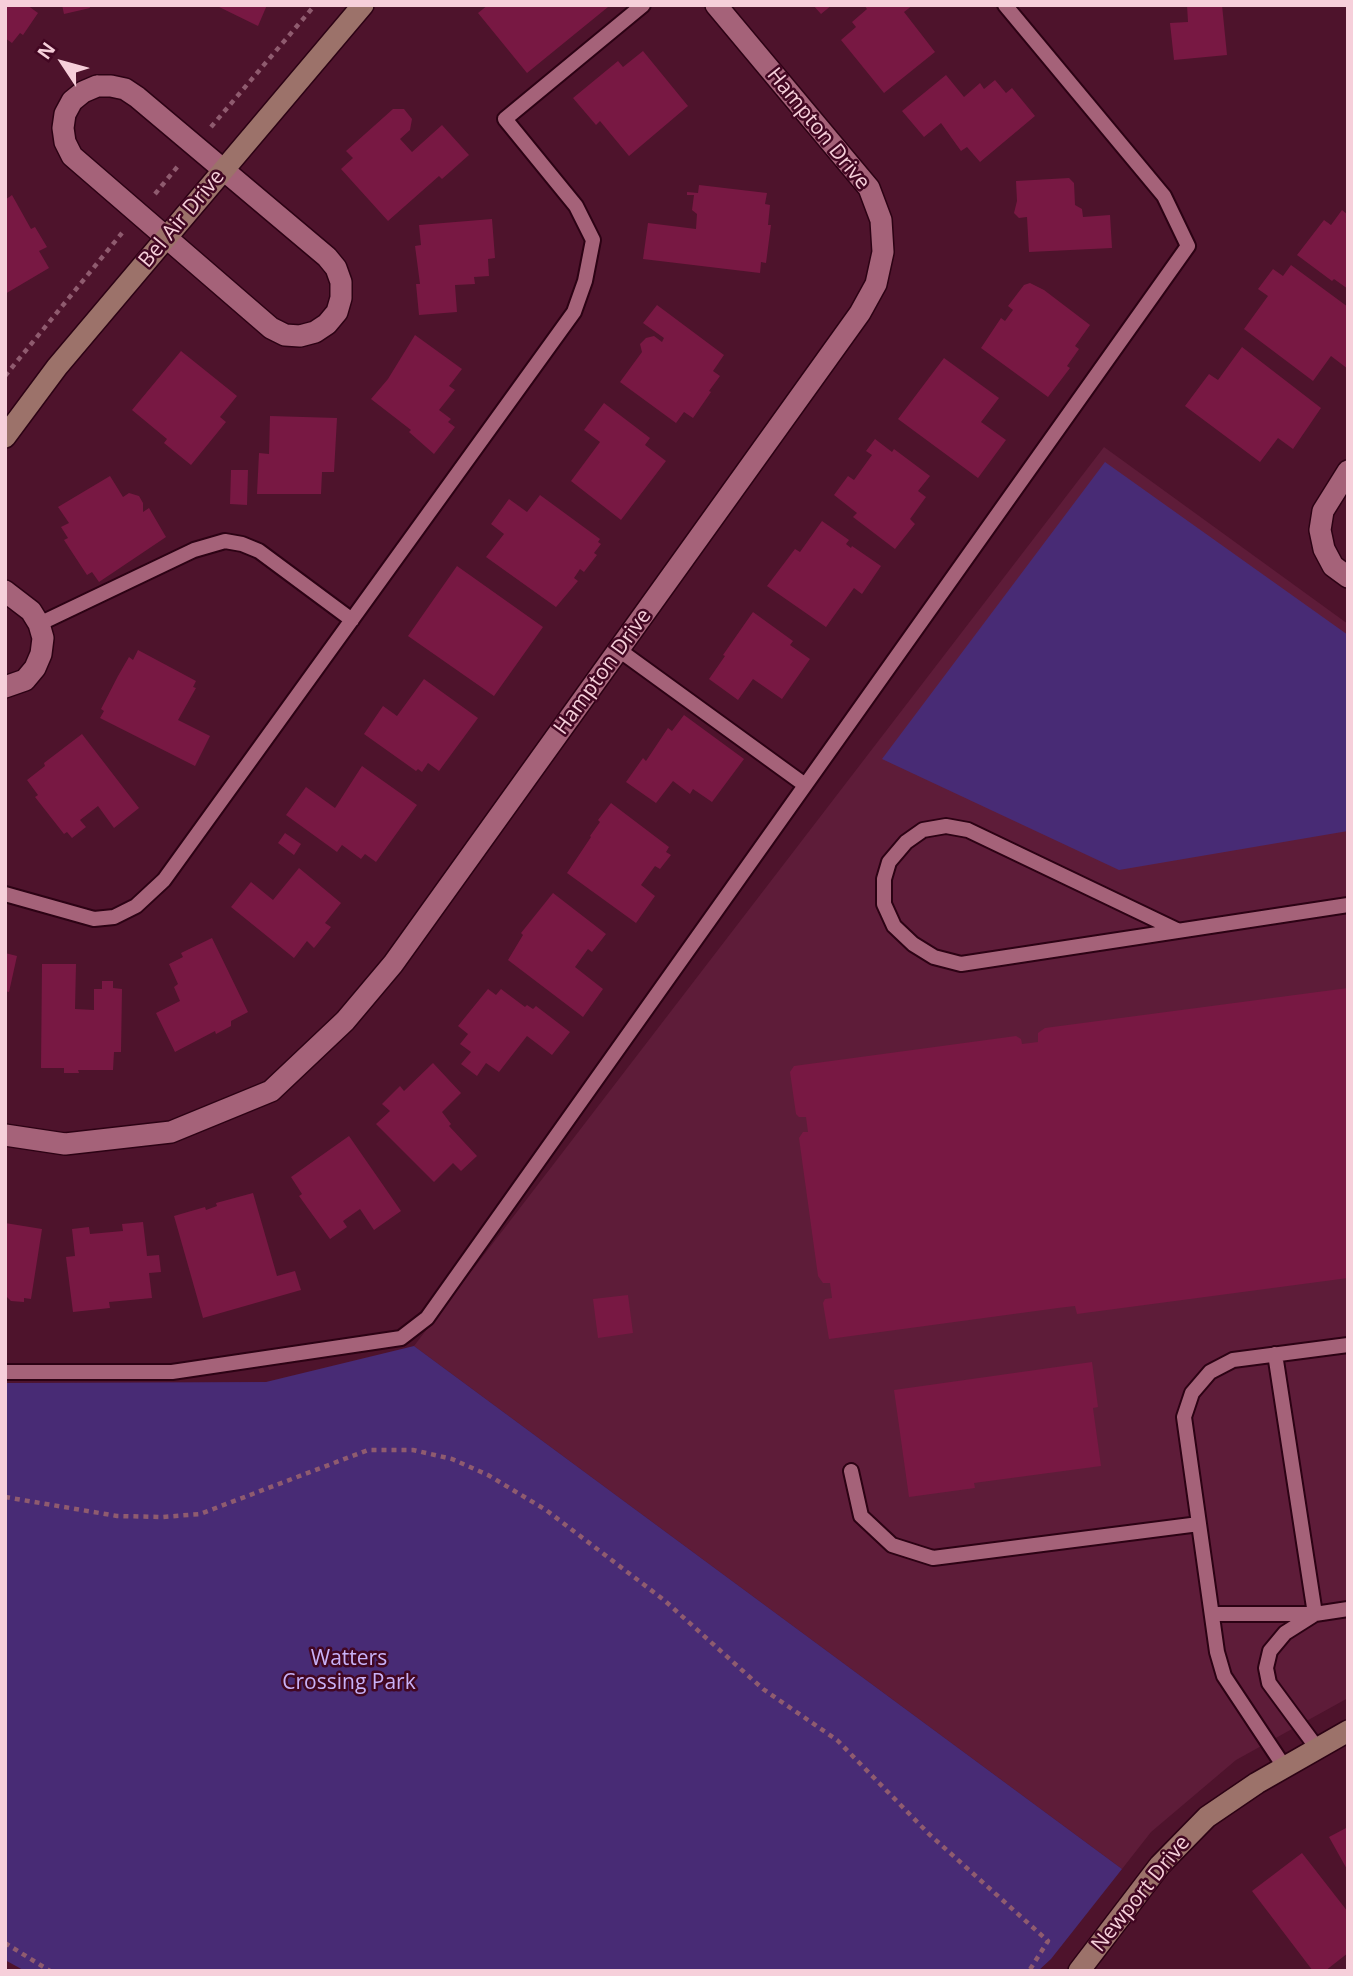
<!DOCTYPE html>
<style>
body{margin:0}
#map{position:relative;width:1353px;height:1976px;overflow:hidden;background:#4e132c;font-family:"Open Sans",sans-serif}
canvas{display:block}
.frame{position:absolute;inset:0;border:7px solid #f6cfda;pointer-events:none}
.north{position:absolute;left:28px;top:28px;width:70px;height:70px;-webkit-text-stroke:5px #420722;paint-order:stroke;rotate:306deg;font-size:19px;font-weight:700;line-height:28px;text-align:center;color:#f6cfda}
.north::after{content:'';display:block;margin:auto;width:24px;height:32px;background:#f6cfda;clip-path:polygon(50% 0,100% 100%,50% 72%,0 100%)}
</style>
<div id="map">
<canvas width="1353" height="1976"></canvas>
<div class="frame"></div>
<div class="north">N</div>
</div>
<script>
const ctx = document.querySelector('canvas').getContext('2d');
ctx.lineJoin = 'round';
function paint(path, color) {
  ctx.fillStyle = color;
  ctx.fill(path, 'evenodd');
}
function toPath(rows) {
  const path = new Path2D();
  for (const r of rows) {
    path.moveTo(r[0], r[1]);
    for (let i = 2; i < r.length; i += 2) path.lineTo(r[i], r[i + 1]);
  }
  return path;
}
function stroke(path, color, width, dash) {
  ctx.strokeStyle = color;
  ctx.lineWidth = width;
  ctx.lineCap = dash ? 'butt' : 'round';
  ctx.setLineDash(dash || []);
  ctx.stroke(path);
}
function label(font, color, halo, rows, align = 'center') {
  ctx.font = font + ' "Open Sans",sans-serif';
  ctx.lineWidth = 5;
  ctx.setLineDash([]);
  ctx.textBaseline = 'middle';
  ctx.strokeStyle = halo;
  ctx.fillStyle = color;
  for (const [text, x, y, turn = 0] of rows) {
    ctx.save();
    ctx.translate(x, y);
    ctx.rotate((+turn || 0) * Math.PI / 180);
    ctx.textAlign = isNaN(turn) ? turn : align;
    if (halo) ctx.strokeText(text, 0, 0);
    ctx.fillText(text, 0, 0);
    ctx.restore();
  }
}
paint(toPath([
 [1104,447,1348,624,1348,1698,1236,1760,1151,1832,1122,1869,414,1346]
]), '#5e1c39');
paint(toPath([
 [1105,462,1348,635,1348,831,1119,870,882,759],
 [414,1346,1122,1869,1051,1959,1038,1971,25,1971,5,1960,5,1383,266,1382]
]), '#482b75');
paint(toPath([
 [5,5,27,5,38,13,23,35,20,33,12,43,5,38],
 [62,5,89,5,90,8,64,14],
 [215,5,267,5,258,26],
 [488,5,607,5,608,7,527,73,478,13],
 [813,5,832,5,821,14],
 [864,5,913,5,904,12,935,52,884,93,841,40,856,27,852,22,867,9],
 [1187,5,1222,5,1227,55,1174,60,1170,23,1188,22],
 [643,51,688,106,629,156,600,121,596,125,573,98,618,61,623,67],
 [946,75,964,97,980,83,984,89,995,80,1006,93,1012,88,1035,116,980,162,967,147,961,151,941,123,924,137,902,111],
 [393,109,404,109,412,119,410,130,400,139,412,152,442,125,469,155,442,179,439,176,388,221,341,169,353,158,346,151],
 [1069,178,1074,183,1075,205,1082,209,1083,217,1110,215,1112,248,1029,252,1027,217,1019,218,1014,213,1017,201,1016,181],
 [699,185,767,193,765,204,770,205,768,225,771,225,766,263,761,262,760,273,643,259,648,223,696,229,697,214,692,210,694,195,687,195,687,192,698,193],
 [12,195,31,229,35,227,47,247,39,251,49,268,5,294,5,200],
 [1342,210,1348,215,1348,289,1334,279,1332,281,1297,255,1324,220,1331,225],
 [492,219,495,258,488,259,489,276,474,277,475,284,455,285,457,312,419,315,416,284,420,284,415,246,421,245,419,225],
 [1291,265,1348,307,1348,369,1331,356,1313,381,1244,329,1268,296,1258,289,1273,269,1283,276],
 [1030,283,1044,290,1090,325,1075,346,1079,349,1067,366,1070,368,1048,397,981,348,1001,318,1005,321,1013,310,1008,306,1024,285],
 [657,305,724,355,713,371,720,376,709,391,711,392,693,418,684,412,676,423,620,382,642,352,640,344,646,338,654,336,662,342,664,338,643,323],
 [415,335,462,369,449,386,455,390,439,410,451,419,448,422,455,427,434,454,409,432,411,430,371,399,388,379],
 [1242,347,1321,408,1293,449,1278,438,1260,462,1185,406,1209,374,1218,380],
 [181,351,237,396,220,417,226,422,191,465,164,443,167,439,132,410],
 [944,358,999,398,981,422,1006,440,978,478,898,419],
 [604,403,650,438,645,445,666,461,621,520,571,481,600,442,584,430],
 [270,416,337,418,334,472,322,472,321,494,257,494,259,453,269,454],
 [875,439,892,452,894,449,930,476,918,491,926,497,910,519,915,524,895,549,853,517,857,513,834,495,848,476,854,480,872,455,866,451],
 [231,470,248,470,247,505,230,504],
 [110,476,123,497,129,493,139,496,143,503,143,512,149,508,166,537,99,582,92,572,87,575,64,540,68,538,61,527,69,523,58,507],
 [540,495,600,539,598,542,601,544,594,553,597,555,584,572,580,569,574,578,578,581,556,607,486,557,504,534,491,524,509,499,527,512],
 [822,521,849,540,846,544,851,548,852,546,881,566,862,594,854,588,826,627,767,586,795,549,800,552],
 [457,566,543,627,494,696,408,636],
 [753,612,793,641,790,645,810,659,782,699,753,679,738,700,709,679,725,656,723,655],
 [138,650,196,681,193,687,196,688,178,720,210,736,195,766,100,718,104,711,101,709,118,676,129,657,133,660],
 [424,679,478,718,439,771,428,763,422,772,418,769,416,771,364,734,383,706,397,716],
 [684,715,744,759,712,802,693,789,690,794,673,781,656,803,626,782,643,758,646,761,668,728,672,731],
 [82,734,139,808,114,828,98,806,80,820,86,827,72,838,67,832,64,834,35,797,38,795,27,780,45,766,44,763],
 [362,766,417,805,376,862,365,854,361,859,342,845,337,852,286,815,306,787,335,808],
 [611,803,669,847,666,852,671,855,660,869,655,866,641,885,655,896,636,923,567,873,591,837,590,836,600,822,598,820],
 [285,833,301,844,294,855,278,843],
 [299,868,341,903,325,923,331,927,314,948,307,941,294,958,231,907,251,882,273,900],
 [553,893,606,934,592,952,588,949,575,967,603,989,583,1017,508,960,523,935,521,933],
 [212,938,248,1012,231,1021,231,1026,216,1034,215,1031,175,1052,156,1013,180,1001,174,987,178,984,169,964,183,957,181,953],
 [5,953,17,956,9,992,5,991],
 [42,964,76,964,75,1009,94,1010,94,989,102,989,102,981,113,981,113,988,122,989,121,1052,114,1052,113,1070,78,1070,79,1073,64,1073,64,1068,41,1068],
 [1348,988,1348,1278,1077,1314,1075,1306,1058,1308,829,1339,823,1303,825,1299,832,1298,830,1283,823,1283,818,1276,799,1138,803,1132,808,1132,806,1117,799,1117,796,1114,790,1072,794,1066,1016,1036,1021,1039,1022,1044,1038,1042,1038,1033,1045,1028],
 [488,989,496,995,501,989,525,1007,527,1005,533,1009,536,1006,570,1032,552,1055,527,1036,499,1072,486,1063,477,1076,461,1064,471,1052,460,1044,468,1034,458,1026],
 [433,1063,461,1093,442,1112,451,1124,449,1126,477,1156,461,1171,453,1163,434,1182,376,1124,390,1111,382,1104,400,1086,404,1091],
 [349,1136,401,1211,374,1230,360,1209,343,1221,347,1227,330,1239,299,1196,302,1194,291,1177],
 [253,1193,277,1276,295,1271,301,1290,203,1318,174,1216,205,1207,206,1210,217,1206,216,1203],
 [143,1222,147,1256,159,1255,161,1272,149,1273,152,1298,109,1302,110,1308,73,1312,66,1257,75,1256,72,1229,89,1227,90,1234,123,1231,122,1224],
 [5,1223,42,1229,31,1299,24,1298,24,1302,11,1301,5,1295],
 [628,1295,633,1333,598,1338,593,1299],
 [1092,1362,1098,1407,1093,1408,1101,1466,974,1483,975,1488,909,1497,894,1390],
 [1348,1827,1348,1871,1329,1837],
 [1302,1853,1348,1912,1348,1953,1325,1971,1313,1971,1252,1891]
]), '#781843');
const lane = toPath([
 [39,624,194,550,225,541,242,544,259,551,352,620],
 [619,650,805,785],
 [5,894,94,919,114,917,136,906,164,880,574,312,585,281,593,240,576,206,505,119,643,5],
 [1177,930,968,830,946,826,923,830,906,842,889,862,884,879,884,904,894,926,913,944,934,957,961,964,1348,905],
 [5,1372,172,1372,401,1338,427,1318,1188,246,1164,196,1005,5],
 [851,1471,861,1516,892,1545,933,1558,1199,1524],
 [1213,1614,1315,1614,1275,1354],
 [1317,1748,1269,1683,1266,1668,1270,1651,1285,1633,1315,1614,1348,1609],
 [1285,1768,1224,1676,1217,1652,1184,1417,1192,1393,1210,1372,1233,1360,1348,1345]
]);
const street = toPath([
 [97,86,111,86,125,89,137,97,327,257,336,268,341,282,341,298,337,312,327,324,315,332,300,336,285,335,271,328,72,156,65,142,63,128,65,114,72,101,83,92,97,86],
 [1348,471,1323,511,1320,530,1324,549,1333,566,1348,577],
 [5,591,31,611,39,624,43,638,41,654,35,668,25,680,5,687],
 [5,1135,65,1144,171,1132,271,1091,345,1021,393,964,860,313,876,284,883,252,881,220,869,188,716,5]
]);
const secondary = toPath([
 [5,437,57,367,363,5],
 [1079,1971,1160,1865,1207,1817,1257,1783,1348,1731]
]);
stroke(lane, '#2c0214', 18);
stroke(street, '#2c0214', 24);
stroke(secondary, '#2c0214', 24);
stroke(toPath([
 [211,127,315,5],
 [155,194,178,166],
 [5,376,122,233],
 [5,1497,117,1516,163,1517,200,1514,368,1450,413,1450,452,1459,488,1475,546,1510,664,1600,763,1689,837,1740,929,1834,1048,1941,1029,1971],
 [5,1943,50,1971]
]), '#8f5b6f', 4.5, [5, 5]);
stroke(lane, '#a56279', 14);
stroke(street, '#a56279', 21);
stroke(secondary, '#9c726a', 21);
label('21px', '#f6cfda', '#420722', [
 ["Hampton Drive",818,129,51],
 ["Bel Air Drive",182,219,-50],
 ["Hampton Drive",603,672,-54],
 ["Newport Drive",1141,1894,-51]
]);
label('21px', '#c8b2f8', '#420722', [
 ["Watters",349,1659],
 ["Crossing Park",349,1683]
]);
</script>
